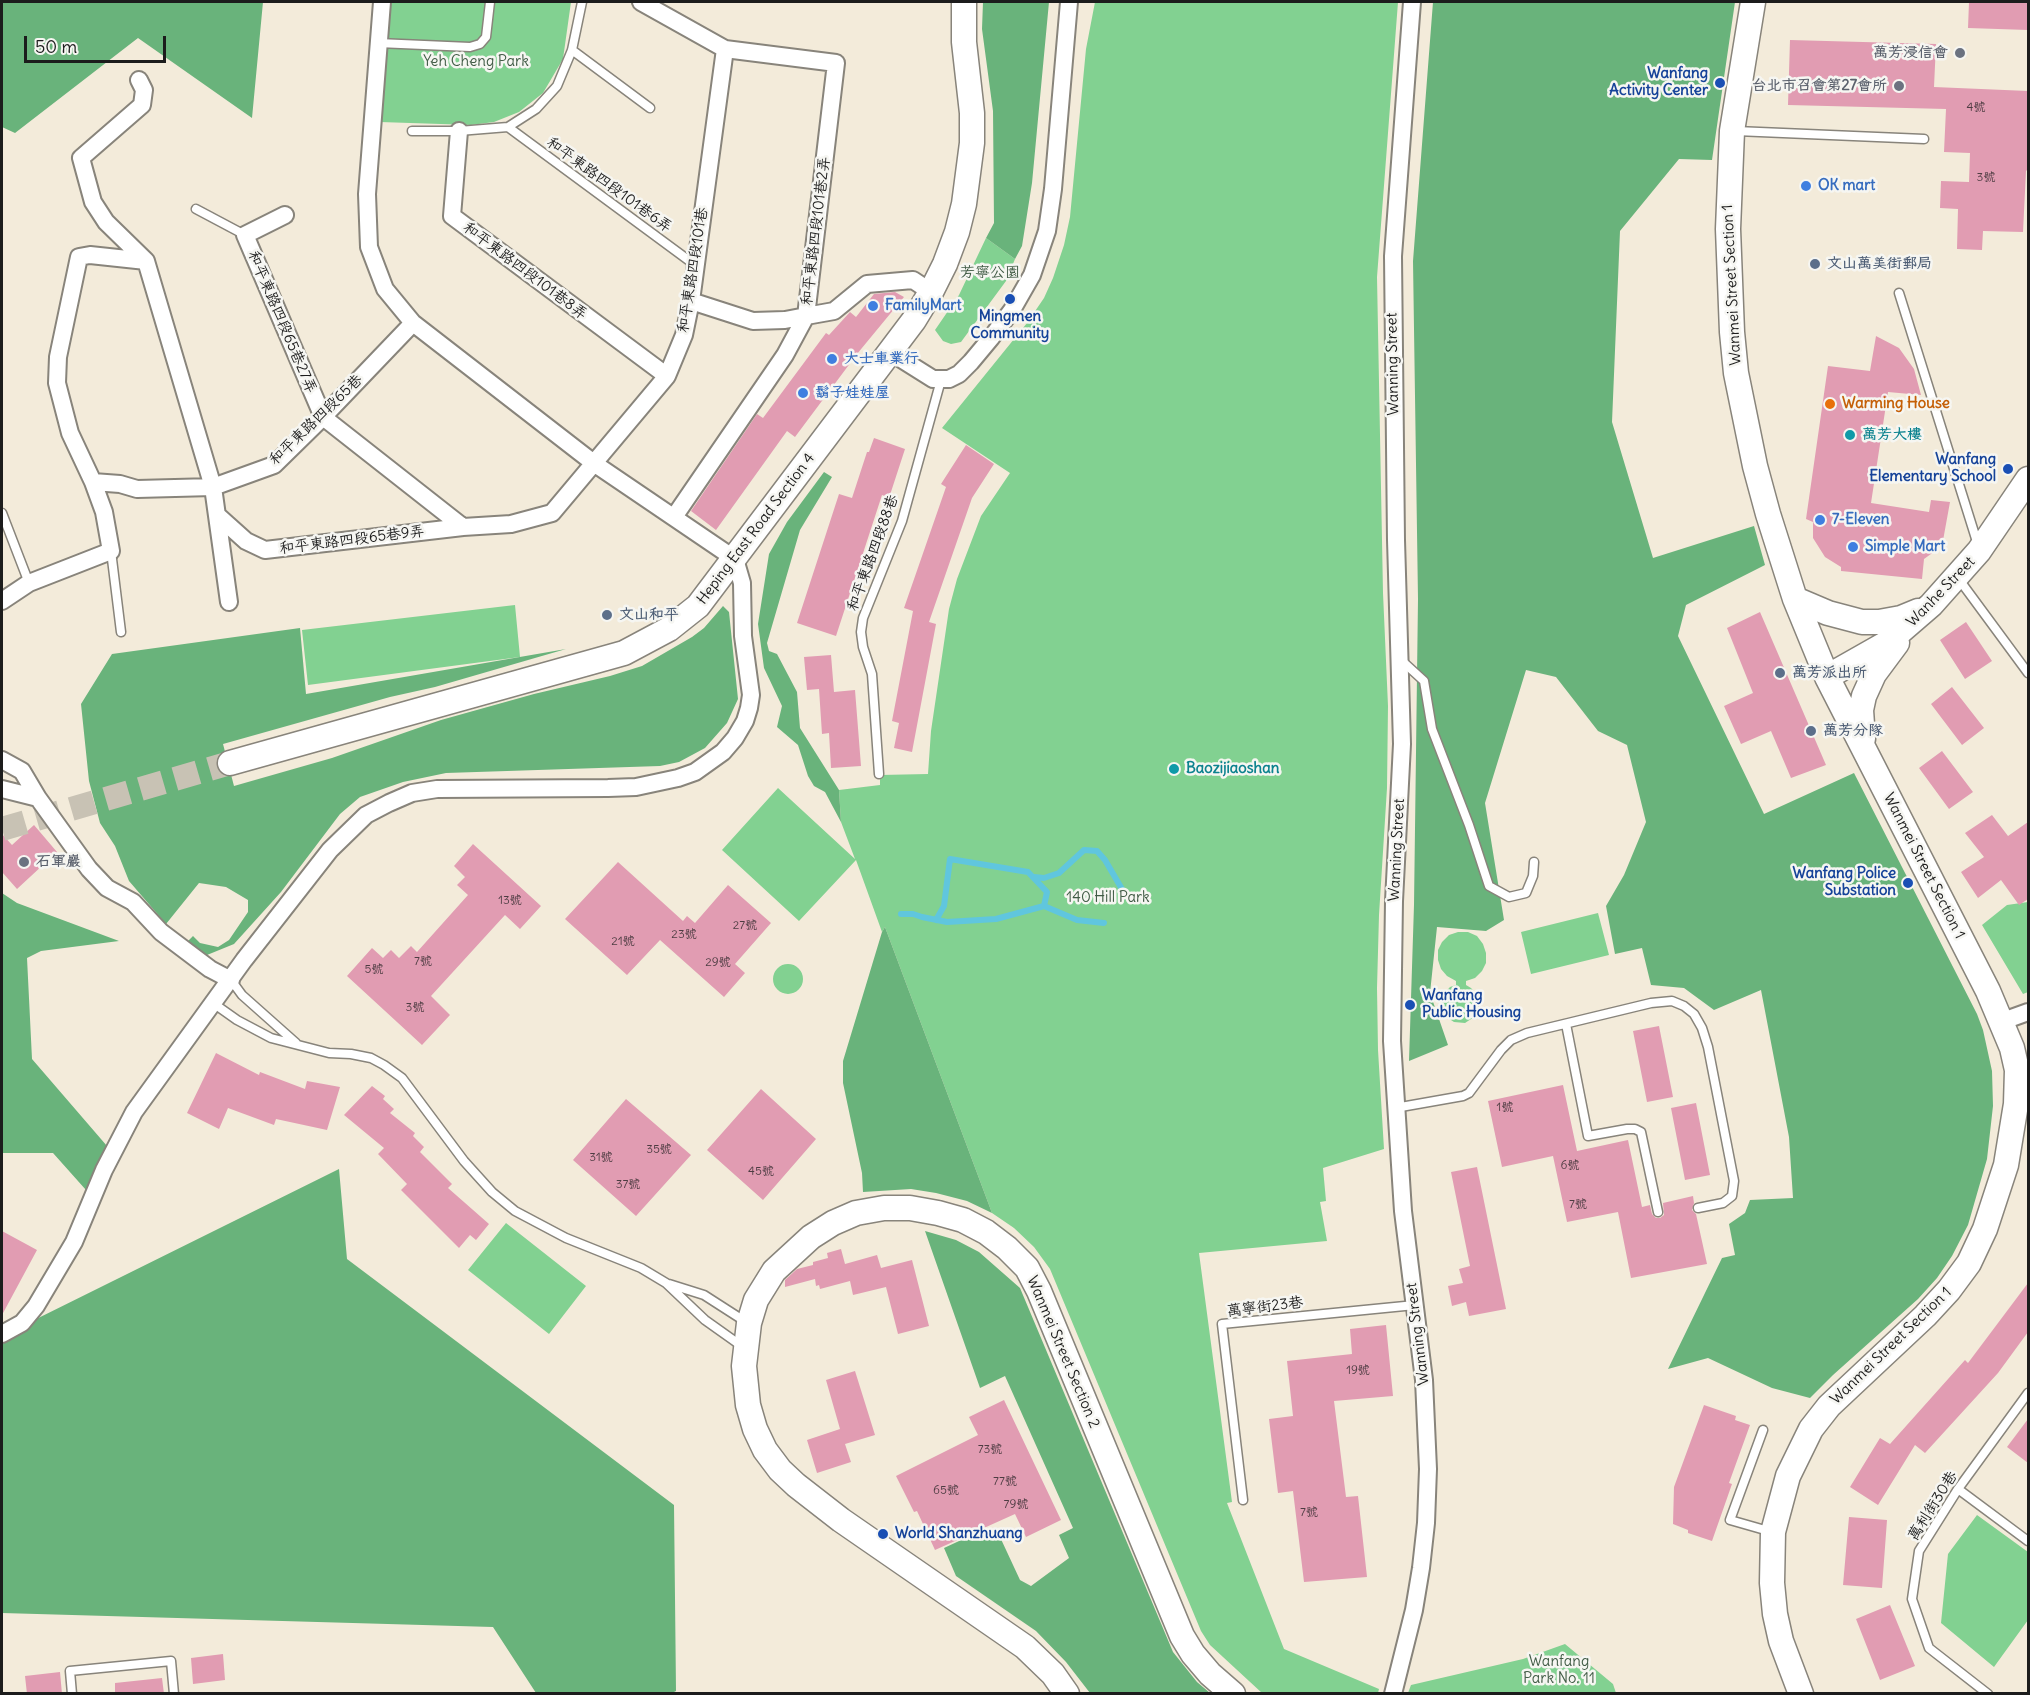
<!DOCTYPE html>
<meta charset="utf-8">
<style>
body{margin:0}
#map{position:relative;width:2030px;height:1695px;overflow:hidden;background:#f3ebda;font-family:Delius,sans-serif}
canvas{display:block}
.frame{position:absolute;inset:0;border:3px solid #1c1c1c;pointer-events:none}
.scale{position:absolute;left:24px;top:36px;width:142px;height:27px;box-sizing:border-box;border:3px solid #1c1c1c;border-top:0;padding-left:8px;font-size:18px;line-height:21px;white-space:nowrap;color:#1c1c1c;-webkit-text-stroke:4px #f6f6f2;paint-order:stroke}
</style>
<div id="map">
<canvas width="2030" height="1695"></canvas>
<div class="frame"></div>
<div class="scale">50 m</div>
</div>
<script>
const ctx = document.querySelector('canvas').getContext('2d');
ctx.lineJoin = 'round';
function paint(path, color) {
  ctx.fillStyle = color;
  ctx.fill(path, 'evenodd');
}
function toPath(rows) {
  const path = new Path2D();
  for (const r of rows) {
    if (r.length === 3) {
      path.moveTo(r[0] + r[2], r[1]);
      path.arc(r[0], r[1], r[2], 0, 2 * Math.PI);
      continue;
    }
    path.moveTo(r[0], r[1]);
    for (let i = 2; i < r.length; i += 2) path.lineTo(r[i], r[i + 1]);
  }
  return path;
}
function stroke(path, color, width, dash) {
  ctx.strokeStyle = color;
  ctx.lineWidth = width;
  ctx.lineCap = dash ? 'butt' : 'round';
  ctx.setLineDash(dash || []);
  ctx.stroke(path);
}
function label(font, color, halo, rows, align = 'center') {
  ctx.font = font + ' Delius,"LXGW WenKai TC",sans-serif';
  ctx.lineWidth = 5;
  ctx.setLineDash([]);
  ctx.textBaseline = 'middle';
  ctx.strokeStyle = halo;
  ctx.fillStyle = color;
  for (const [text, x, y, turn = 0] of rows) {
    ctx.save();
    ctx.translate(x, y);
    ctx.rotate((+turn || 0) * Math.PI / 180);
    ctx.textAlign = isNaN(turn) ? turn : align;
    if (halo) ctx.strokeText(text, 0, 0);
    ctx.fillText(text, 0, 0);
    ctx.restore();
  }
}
paint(toPath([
 [390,2,571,2,563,59,543,93,519,112,494,122,471,125,380,122],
 [1095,2,1398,2,1377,277,1383,593,1388,706,1387,788,1379,915,1377,988,1378,1050,1384,1149,1323,1168,1326,1201,1320,1202,1327,1241,1199,1253,1232,1502,1227,1503,1284,1649,1379,1689,1378,1693,1262,1693,1210,1645,1201,1631,1050,1269,1034,1247,1014,1228,992,1213,885,927,882,932,856,860,799,921,722,850,778,788,855,859,841,822,839,790,880,785,880,775,928,774,931,731,949,609,957,579,981,516,1010,473,942,428,1027,323,1044,298,1053,278,1064,245,1070,217,1086,49],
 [986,238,1015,259,1006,281,961,342,951,344,943,341,935,330,959,295],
 [515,605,520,657,308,685,302,630],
 [2028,902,2028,992,2023,994,1982,925,2007,905],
 [1598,913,1609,955,1531,974,1521,932],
 [1458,932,1468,932,1477,936,1483,944,1486,953,1486,963,1482,971,1475,978,1466,981,1466,985,1471,988,1478,996,1479,1007,1474,1017,1465,1023,1454,1022,1445,1016,1441,1006,1443,995,1450,987,1456,985,1456,981,1447,976,1441,969,1438,960,1438,950,1442,942,1449,935],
 [788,979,15],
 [506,1223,586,1286,549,1334,468,1270],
 [1977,1515,2028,1552,2028,1620,1994,1667,1941,1623,1948,1554],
 [1565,1644,1613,1684,1616,1693,1408,1693,1411,1685,1523,1659]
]), '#82d191');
paint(toPath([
 [2,2,263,2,252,118,138,38,15,133,2,127],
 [983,2,1049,2,1032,183,1022,246,1015,259,986,238,994,223,993,111,982,29],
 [1433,2,1735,2,1712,160,1679,159,1620,231,1612,422,1653,558,1754,526,1765,565,1686,605,1678,636,1764,814,1854,773,1977,1014,1983,1030,1992,1071,1993,1106,1987,1159,1968,1225,1952,1256,1937,1278,1918,1299,1833,1375,1810,1398,1772,1388,1708,1358,1668,1369,1722,1258,1735,1255,1729,1224,1745,1213,1750,1200,1793,1198,1789,1137,1761,990,1714,1010,1684,988,1651,985,1642,948,1615,954,1606,906,1624,875,1646,822,1627,745,1598,731,1556,677,1526,670,1485,803,1504,920,1486,931,1437,927,1430,993,1448,1045,1409,1061,1414,905,1418,599,1413,261],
 [824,472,832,477,800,530,767,643,769,651,777,654,797,692,800,728,839,790,841,822,825,792,814,786,808,776,798,745,777,727,782,706,764,668,758,624,769,554,787,522],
 [723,606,729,612,738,699,727,723,705,748,679,762,660,766,446,773,403,782,360,797,340,814,281,892,234,944,207,955,188,941,193,936,200,943,218,947,229,940,248,912,248,900,226,887,199,883,166,924,129,881,115,846,100,823,89,781,81,704,112,654,300,628,306,694,566,649,435,687,390,697,223,744,234,786,332,758,441,720,534,694,610,676,642,666,692,637,704,628],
 [2,893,17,903,119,941,41,951,27,958,32,1059,107,1146,86,1190,53,1153,2,1153],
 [885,927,992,1213,967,1201,936,1193,911,1189,863,1192,862,1173,843,1083,843,1061,882,932],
 [339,1169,347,1259,674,1505,676,1691,672,1693,536,1693,493,1627,2,1613,2,1336],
 [925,1231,956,1240,979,1252,1020,1288,1173,1652,1197,1682,1210,1693,1090,1693,1066,1662,1036,1631,956,1576,944,1548,985,1529,1000,1537,1020,1580,1031,1586,1069,1558,1059,1535,1073,1528,1005,1376,980,1388]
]), '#69b37b');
stroke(toPath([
 [1034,877,1044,878,1059,873,1084,850,1097,851,1105,860,1126,896],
 [1044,906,1077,920,1104,923],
 [901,914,913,914,922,917,947,922,996,919,1044,906,1047,892,1028,872,950,859,944,906,936,920]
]), '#60c6de', 6);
paint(toPath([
 [1969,2,2028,2,2028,30,1968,28],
 [1790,40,1936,44,1934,87,2028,91,2028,169,2026,171,2023,232,1983,231,1982,250,1957,249,1958,209,1940,208,1941,181,1969,182,1970,153,1944,152,1946,109,1788,105],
 [895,292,904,297,857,354,795,437,787,431,716,530,691,511,757,414,763,418,826,333,829,335,850,312,856,317,874,294],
 [1876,336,1899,348,1914,369,1921,395,1888,392,1871,503,1929,512,1931,500,1950,502,1942,546,1924,559,1922,579,1841,571,1841,567,1825,557,1813,538,1813,522,1806,519,1828,366,1870,371],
 [874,438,905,449,889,498,882,495,836,636,797,623,839,494,852,498,867,452,869,452],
 [966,445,994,464,972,498,929,622,936,624,912,752,894,748,899,723,892,721,913,611,904,608,946,487,941,484],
 [1760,612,1826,765,1791,778,1771,731,1741,744,1724,706,1753,693,1727,628],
 [1966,622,1992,661,1965,679,1940,640],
 [831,655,834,692,855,690,861,766,831,768,829,733,822,734,819,689,807,690,804,657],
 [1952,687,1984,728,1962,745,1931,704],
 [1942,751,1973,792,1949,809,1919,768],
 [1992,815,2008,836,2028,822,2028,899,2019,905,2001,880,1978,898,1961,872,1984,857,1965,833],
 [34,825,57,852,17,889,2,872,2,834,12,845],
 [473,844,541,906,520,929,505,915,431,996,450,1015,422,1045,347,976,372,948,383,958,391,950,399,958,411,946,417,952,468,895,457,885,465,877,454,866],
 [618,862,683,921,687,916,695,923,728,885,771,923,735,964,745,973,724,997,660,940,627,975,565,919],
 [1659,1026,1673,1097,1647,1102,1633,1031],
 [216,1053,259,1075,260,1072,305,1089,307,1081,340,1087,327,1130,276,1119,274,1125,228,1108,219,1129,187,1113],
 [1563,1085,1577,1151,1628,1140,1642,1207,1650,1205,1652,1214,1656,1218,1660,1218,1664,1215,1663,1203,1693,1196,1694,1203,1692,1210,1696,1214,1707,1264,1631,1278,1618,1212,1567,1222,1553,1156,1502,1167,1488,1101],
 [372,1086,385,1096,383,1099,394,1109,390,1113,415,1133,413,1136,424,1147,420,1152,452,1184,448,1188,489,1224,476,1240,470,1235,459,1248,401,1190,407,1184,378,1154,384,1148,344,1115],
 [761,1089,816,1139,763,1200,707,1150],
 [626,1099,691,1155,636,1216,573,1160],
 [1696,1103,1710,1175,1685,1180,1671,1108],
 [1477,1167,1506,1309,1469,1316,1466,1302,1452,1306,1448,1286,1463,1283,1459,1269,1470,1266,1451,1172],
 [2,1231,37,1250,2,1315],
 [841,1249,845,1264,877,1255,881,1268,912,1260,929,1326,898,1334,886,1287,853,1295,850,1281,820,1289,819,1285,816,1286,815,1279,785,1287,785,1280,797,1269,813,1265,813,1262,828,1258,827,1253],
 [2028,1283,2028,1332,1998,1373,1925,1453,1915,1445,1878,1505,1850,1487,1880,1438,1890,1444,1965,1360,1968,1363],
 [1386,1325,1393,1396,1334,1401,1346,1497,1358,1496,1367,1577,1304,1582,1293,1491,1278,1493,1269,1419,1293,1416,1287,1361,1352,1354,1350,1329],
 [855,1371,875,1435,845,1444,851,1462,817,1473,807,1440,840,1429,826,1380],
 [1004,1400,1061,1520,1026,1537,1015,1514,935,1550,917,1511,914,1512,896,1476,978,1435,969,1417],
 [1704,1405,1736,1416,1735,1420,1750,1425,1729,1483,1732,1484,1712,1541,1688,1533,1688,1530,1673,1524,1674,1487],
 [2028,1419,2028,1463,2007,1447],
 [1849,1517,1887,1520,1882,1588,1843,1585],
 [1890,1605,1915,1666,1880,1680,1856,1619],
 [223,1654,225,1680,193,1684,191,1658],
 [60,1672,62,1694,27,1694,25,1676],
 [162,1678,164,1694,115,1694,115,1683]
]), '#e19cb2');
stroke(toPath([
 [2,829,230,763]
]), '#c8c2b4', 24, [24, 12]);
const lane = toPath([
 [378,43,470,47,480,44,486,37,490,2],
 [572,50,650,108],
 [508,127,695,265],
 [412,131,459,131,508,127,536,109,557,86,572,50,582,2],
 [1736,131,1924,139],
 [196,209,245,235],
 [1899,293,1978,545],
 [2,513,29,583],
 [111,551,121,632],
 [1958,578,2028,673],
 [1401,660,1424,681,1432,729,1469,825,1489,886,1509,897,1526,893,1533,876,1534,862],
 [879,774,872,674,863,647,861,632,863,618,902,521,941,380],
 [231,980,242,995,296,1043],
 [213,1003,237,1020,271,1038,329,1053,351,1054,371,1058,384,1065,402,1078,464,1161,492,1192,515,1211,566,1238,641,1268,666,1283,705,1320,743,1347],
 [1566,1024,1588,1136,1627,1129,1635,1129,1641,1132,1658,1212],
 [1395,1108,1463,1096,1469,1093,1501,1050,1511,1040,1527,1033,1651,1003,1672,1001,1684,1006,1694,1014,1702,1028,1708,1047,1734,1181,1732,1196,1723,1203,1698,1208],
 [669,1284,704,1295,746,1322],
 [1763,1430,1730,1520,1772,1532],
 [1958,1489,2028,1541],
 [1243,1500,1222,1324,1415,1305],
 [72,1694,70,1671,171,1661,174,1694],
 [1988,1694,1929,1648,1912,1599,1919,1551,1958,1489,2028,1393]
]);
const street = toPath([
 [641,2,725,49,836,63,806,316,785,320,753,321,691,301],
 [139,80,144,90,142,105,81,158,93,202,106,222,146,261,213,487,229,602],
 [459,131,452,216,667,376],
 [285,215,245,235,323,417,463,527],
 [890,352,933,379,949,379,959,374,971,362,991,338,1012,310,1032,275,1047,231,1053,189,1069,2],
 [93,482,70,433,57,383,58,357,79,257,90,255,146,261],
 [217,515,246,541,265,550,463,527,511,524,552,513,667,376,684,335,691,301,725,49],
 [674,517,785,355,806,316,834,311,867,284,913,280,931,292],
 [2,601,29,583,111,551,104,512,93,482,120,484,137,489,213,487,274,465,323,417,413,323],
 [2,760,22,771,38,798],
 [2,789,38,798,89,869,107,888,133,902,161,932,210,969,231,980],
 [2003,1021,2028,1012],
 [2,1334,22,1323,36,1306,74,1242,104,1170,134,1112,244,960,330,850,366,815,389,803,412,793,437,789,608,788,636,787,678,778,695,772,723,752,735,738,745,721,749,708,751,695,743,636,742,583,735,559,595,464,413,323,385,289,369,247,367,194,382,2],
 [1393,1694,1414,1610,1421,1568,1426,1523,1428,1469,1424,1380,1403,1211,1392,1041,1394,901,1402,744,1396,540,1393,256,1412,2]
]);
const secondary = toPath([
 [1753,2,1732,131,1728,229,1732,332,1736,373,1755,466,1768,514,1795,599,1827,677,1988,991,2012,1048,2017,1070,2016,1104,2006,1165,1985,1229,1969,1263,1949,1290,1925,1316,1829,1406,1811,1429,1788,1476,1773,1532,1772,1583,1775,1614,1781,1641,1801,1694],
 [1795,599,1828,613,1862,622,1879,622,1901,618,1918,611],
 [1827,677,1887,643,1931,605,1979,551,2028,479],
 [1863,739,1861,710,1864,696,1874,674,1897,643],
 [230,763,624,653,669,629,698,606,914,320,931,292,945,264,957,232,964,204,972,143,972,113,964,42,964,2],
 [1067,1694,1053,1674,1025,1647,841,1520,796,1485,780,1470,765,1450,755,1429,748,1405,744,1366,749,1323,756,1300,774,1271,811,1237,833,1223,856,1213,884,1208,910,1208,938,1213,963,1220,986,1232,1007,1248,1027,1268,1039,1291,1182,1636,1193,1654,1210,1674,1233,1694]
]);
stroke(lane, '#88847b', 11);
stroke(street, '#88847b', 20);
stroke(secondary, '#88847b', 27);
stroke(lane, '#fff', 8);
stroke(street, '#fff', 16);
stroke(secondary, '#fff', 24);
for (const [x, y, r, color] of [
 [1960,53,6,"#6b7280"],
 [1720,83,6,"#1a4fb4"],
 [1899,86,6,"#6b7280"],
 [1806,186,6,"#3f7fe0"],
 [1815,264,6,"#5c6f8a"],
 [1010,299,6,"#1a4fb4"],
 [873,306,6,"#3f7fe0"],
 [832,359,6,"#3f7fe0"],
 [803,393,6,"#3f7fe0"],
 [1830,404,6,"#e8710a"],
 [1850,435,6,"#0f9aa8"],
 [2008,469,6,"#1a4fb4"],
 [1820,520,6,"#3f7fe0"],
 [1853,547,6,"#3f7fe0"],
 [607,615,6,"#5c6f8a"],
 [1780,673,6,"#5c6f8a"],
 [1811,731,6,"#5c6f8a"],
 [1174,769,6,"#0f9aa8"],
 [24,862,6,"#6b7280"],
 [1908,883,6,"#1a4fb4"],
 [1410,1005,6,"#1a4fb4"],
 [883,1534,6,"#1a4fb4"]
]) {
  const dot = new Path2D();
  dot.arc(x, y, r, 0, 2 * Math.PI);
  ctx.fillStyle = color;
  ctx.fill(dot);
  stroke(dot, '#f6f6f2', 2);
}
label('12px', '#4d3c42', null, [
 ["4號",1976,108],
 ["3號",1986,178],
 ["13號",510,901],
 ["27號",745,926],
 ["23號",684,935],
 ["21號",623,942],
 ["7號",423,962],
 ["29號",718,963],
 ["5號",374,970],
 ["3號",415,1008],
 ["1號",1505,1108],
 ["35號",659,1150],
 ["31號",601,1158],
 ["6號",1570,1166],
 ["45號",761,1172],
 ["37號",628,1185],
 ["7號",1578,1205],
 ["19號",1358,1371],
 ["73號",990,1450],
 ["77號",1005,1482],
 ["65號",946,1491],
 ["79號",1016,1505],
 ["7號",1309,1513]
]);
label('bold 15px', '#5b616d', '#f6f6f2', [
 ["萬芳浸信會",1948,53],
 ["台北市召會第27會所",1887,86],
 ["石軍巖",36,862,"left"]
], 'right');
label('15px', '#405b45', '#f6f6f2', [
 ["Yeh Cheng Park",476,62],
 ["芳寧公園",990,273],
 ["140 Hill Park",1108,898],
 ["Wanfang",1559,1662],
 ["Park No. 11",1559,1679]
]);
label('bold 15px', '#164399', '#f6f6f2', [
 ["Wanfang",1708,74],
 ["Activity Center",1708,91],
 ["Mingmen",1010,317,"center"],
 ["Community",1010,334,"center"],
 ["Wanfang",1996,460],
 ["Elementary School",1996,477],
 ["Wanfang Police",1896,874],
 ["Substation",1896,891],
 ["Wanfang",1422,996,"left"],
 ["Public Housing",1422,1013,"left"],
 ["World Shanzhuang",895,1534,"left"]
], 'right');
label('15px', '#1c1c1c', '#f6f6f2', [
 ["和平東路四段101巷6弄",609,185,36],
 ["和平東路四段101巷2弄",816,231,-83],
 ["和平東路四段101巷",693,270,-81],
 ["和平東路四段101巷8弄",525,271,37],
 ["Wanmei Street Section 1",1732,285,-93],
 ["和平東路四段65巷27弄",282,322,67],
 ["Wanning Street",1393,364,-91],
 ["和平東路四段65巷",316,420,-44],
 ["Heping East Road Section 4",756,529,-53],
 ["和平東路四段65巷9弄",352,540,-7],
 ["和平東路四段88巷",873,553,-70],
 ["Wanhe Street",1941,592,-46],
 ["Wanning Street",1397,850,-87],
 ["Wanmei Street Section 1",1924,866,63],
 ["萬寧街23巷",1265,1307,-7],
 ["Wanning Street",1418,1334,-97],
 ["Wanmei Street Section 1",1891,1346,-44],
 ["Wanmei Street Section 2",1063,1352,67],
 ["萬利街30巷",1933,1506,-58]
]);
label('bold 15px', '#366cbe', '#f6f6f2', [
 ["OK mart",1818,186],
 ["FamilyMart",885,306],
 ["大士車業行",844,359],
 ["鬍子娃娃屋",815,393],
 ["7-Eleven",1832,520],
 ["Simple Mart",1865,547]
], 'left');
label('bold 15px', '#4e5e75', '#f6f6f2', [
 ["文山萬美街郵局",1827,264],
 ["文山和平",619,615],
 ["萬芳派出所",1792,673],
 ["萬芳分隊",1823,731]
], 'left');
label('bold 15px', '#c56008', '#f6f6f2', [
 ["Warming House",1842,404]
], 'left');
label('bold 15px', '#0d838f', '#f6f6f2', [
 ["萬芳大樓",1862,435],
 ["Baozijiaoshan",1186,769]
], 'left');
</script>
